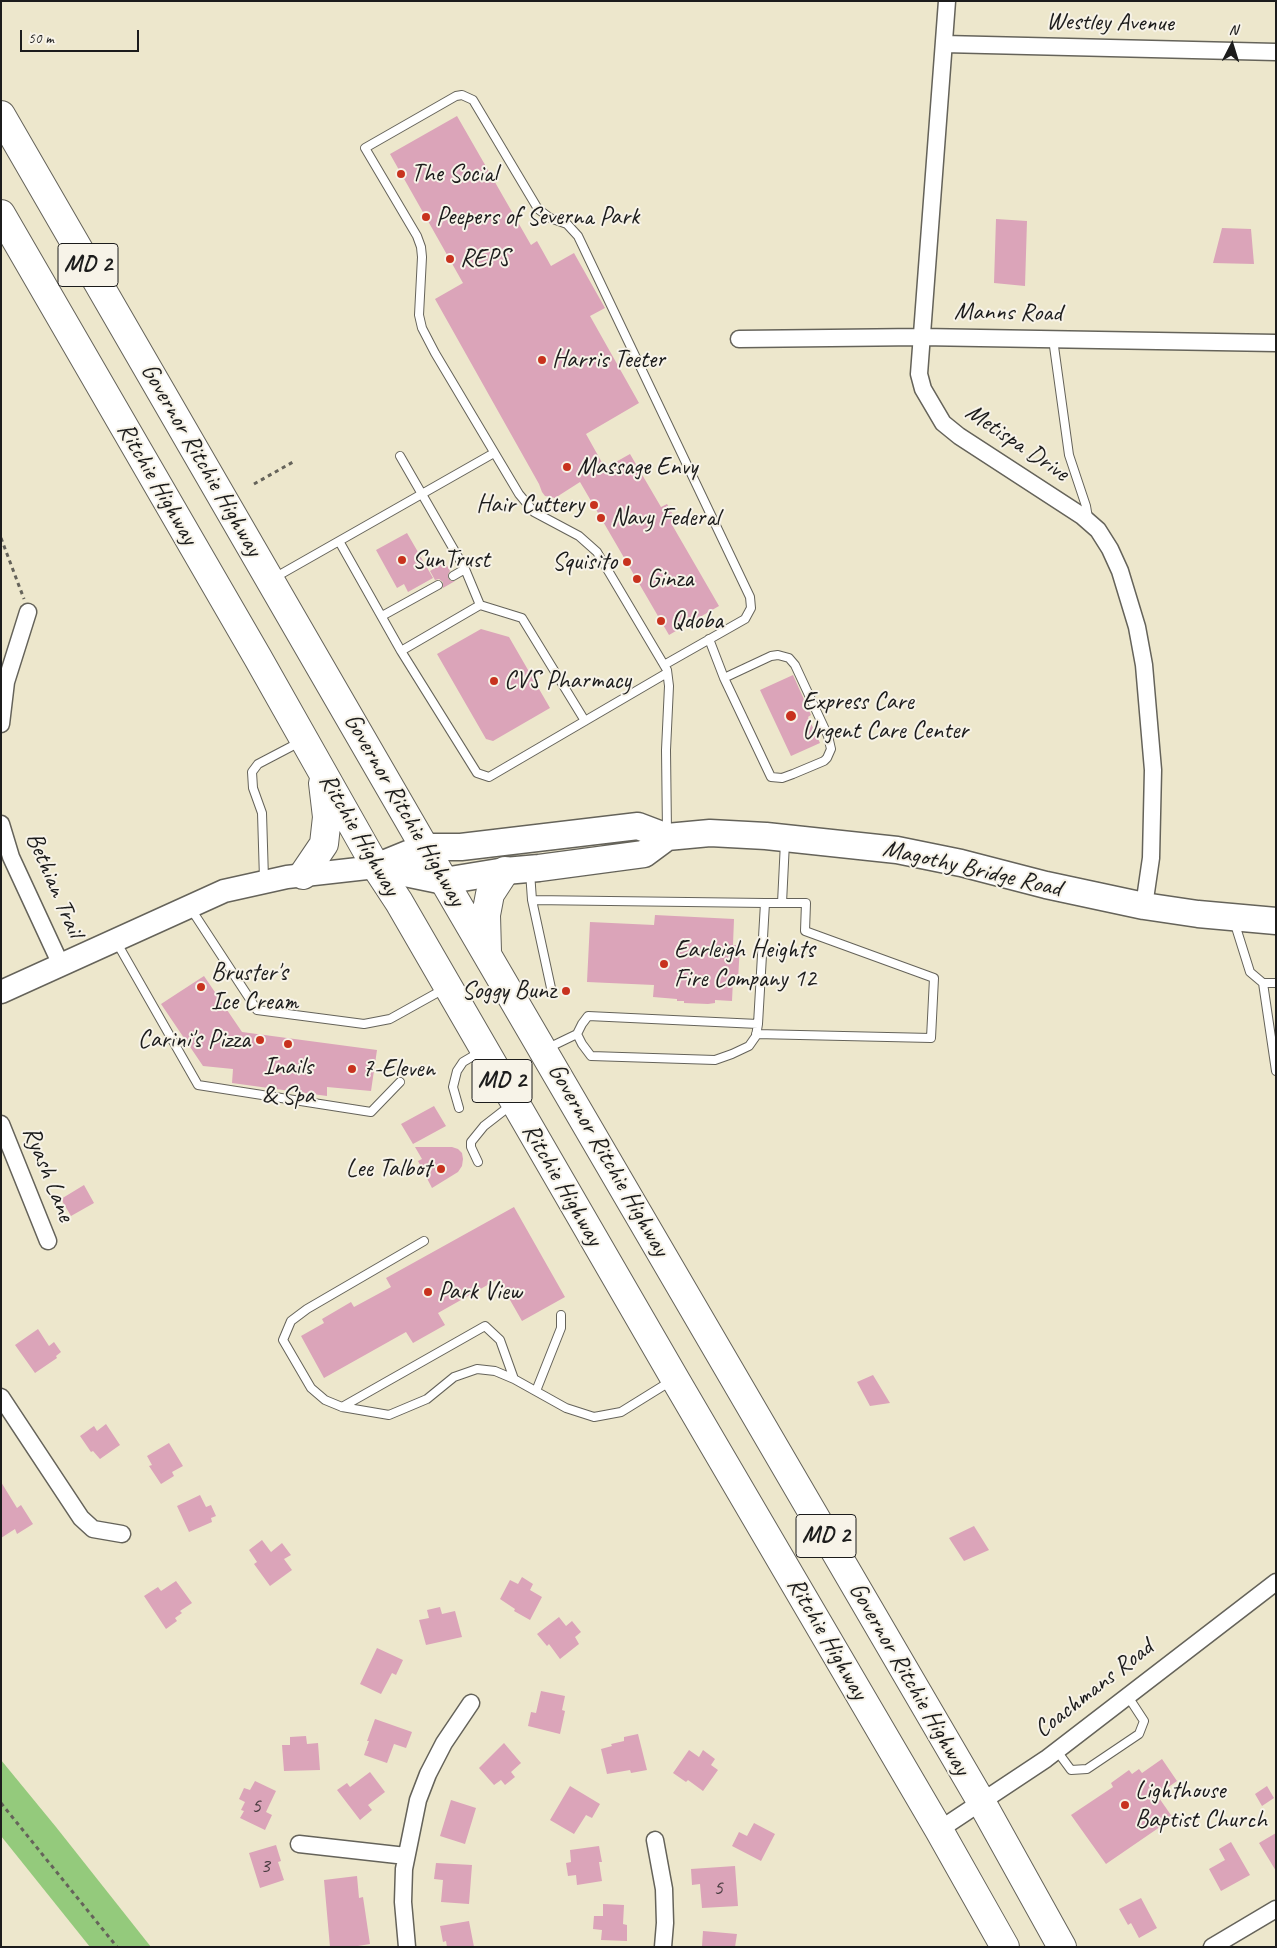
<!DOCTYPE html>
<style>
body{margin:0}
#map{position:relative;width:1277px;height:1948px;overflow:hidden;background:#ede7cc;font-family:Caveat,sans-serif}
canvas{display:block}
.frame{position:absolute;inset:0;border:2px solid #1c1c1c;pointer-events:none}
.north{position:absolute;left:1207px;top:20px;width:50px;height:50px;-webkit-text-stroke:4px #f7f3e8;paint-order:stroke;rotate:5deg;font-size:14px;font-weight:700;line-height:20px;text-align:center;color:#1c1c1c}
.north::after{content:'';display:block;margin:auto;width:18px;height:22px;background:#1c1c1c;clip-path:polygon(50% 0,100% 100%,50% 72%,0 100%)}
.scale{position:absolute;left:20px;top:30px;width:119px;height:22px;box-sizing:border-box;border:2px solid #1c1c1c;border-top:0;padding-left:6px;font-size:15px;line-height:18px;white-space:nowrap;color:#1c1c1c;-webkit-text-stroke:4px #f7f3e8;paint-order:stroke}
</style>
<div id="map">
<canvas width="1277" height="1948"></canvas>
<div class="frame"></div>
<div class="north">N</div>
<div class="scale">50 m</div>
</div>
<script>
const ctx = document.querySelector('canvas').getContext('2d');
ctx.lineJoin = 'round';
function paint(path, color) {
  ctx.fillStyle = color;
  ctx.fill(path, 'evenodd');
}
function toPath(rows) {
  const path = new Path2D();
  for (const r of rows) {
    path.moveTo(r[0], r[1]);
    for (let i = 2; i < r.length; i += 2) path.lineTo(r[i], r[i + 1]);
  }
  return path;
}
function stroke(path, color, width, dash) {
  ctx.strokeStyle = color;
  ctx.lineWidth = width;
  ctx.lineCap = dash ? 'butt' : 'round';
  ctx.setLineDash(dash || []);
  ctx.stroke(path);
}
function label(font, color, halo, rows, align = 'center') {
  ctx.font = font + ' Caveat,sans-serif';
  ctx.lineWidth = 4;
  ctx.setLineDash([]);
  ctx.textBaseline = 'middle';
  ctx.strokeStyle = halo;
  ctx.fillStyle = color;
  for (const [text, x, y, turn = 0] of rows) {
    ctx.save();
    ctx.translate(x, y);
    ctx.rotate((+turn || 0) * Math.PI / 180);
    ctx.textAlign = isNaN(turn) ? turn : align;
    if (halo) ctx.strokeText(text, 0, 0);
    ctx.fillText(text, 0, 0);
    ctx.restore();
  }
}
paint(toPath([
 [1,1760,56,1827,151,1947,90,1947,1,1836]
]), '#94ca7c');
paint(toPath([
 [457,116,531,245,537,241,551,266,574,253,605,308,590,316,639,403,586,434,605,468,630,454,661,507,667,504,676,520,671,523,719,606,669,635,580,482,555,498,545,496,542,492,539,484,435,299,463,283,390,154],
 [996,219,1027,221,1025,286,994,283],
 [1222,228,1251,229,1254,264,1213,263],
 [407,533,433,578,408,592,404,584,397,588,376,550],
 [445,562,450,571,448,574,448,578,451,581,455,581,443,588,443,582,439,579,435,580,430,571],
 [481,629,509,637,550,708,493,741,486,739,437,654],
 [793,675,811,715,808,717,820,743,791,756,760,690],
 [655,915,734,919,733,945,740,945,738,980,733,980,732,1001,715,1000,715,1003,708,1004,684,1003,684,1001,677,1001,677,999,653,997,654,985,587,982,590,922,654,925],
 [204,976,242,1032,377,1050,371,1091,327,1087,327,1096,232,1083,233,1069,203,1066,161,1004],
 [434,1106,446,1126,413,1144,401,1124],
 [415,1147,452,1147,458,1149,462,1153,463,1159,462,1166,458,1172,432,1188,418,1161,422,1159],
 [84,1185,94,1203,71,1216,61,1199],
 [514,1207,565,1297,522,1321,498,1279,438,1313,445,1325,413,1343,406,1332,324,1378,301,1336,324,1323,322,1319,351,1302,354,1307,391,1287,386,1278],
 [38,1329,49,1346,54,1342,61,1352,56,1356,57,1358,35,1373,15,1345],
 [873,1375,890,1403,870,1406,857,1382],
 [106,1424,120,1445,100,1459,93,1451,91,1452,80,1436,94,1426,97,1431],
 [169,1443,183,1466,172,1472,174,1476,161,1484,149,1466,152,1465,147,1456],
 [1,1482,17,1508,21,1505,33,1524,17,1534,15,1529,1,1538],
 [200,1495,206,1507,211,1505,216,1516,211,1518,212,1522,189,1532,177,1506],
 [974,1526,989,1550,964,1561,949,1538],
 [262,1540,271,1552,282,1543,291,1555,284,1559,292,1570,270,1586,254,1564,257,1562,249,1550],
 [522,1577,533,1584,530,1590,542,1597,530,1620,514,1611,515,1609,500,1599,510,1580,518,1584],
 [176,1581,192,1603,180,1611,182,1613,175,1618,177,1621,166,1629,144,1596,158,1587,161,1591],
 [440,1607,442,1614,455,1611,462,1637,426,1645,419,1620,429,1618,427,1610],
 [559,1617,566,1626,572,1621,581,1632,575,1637,579,1644,560,1659,549,1644,547,1646,537,1634],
 [377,1648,403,1660,396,1675,392,1673,381,1694,360,1684],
 [541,1691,565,1696,562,1710,565,1711,560,1734,528,1726,531,1712,536,1713],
 [375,1719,412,1732,406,1748,394,1744,387,1763,364,1755,369,1741,367,1741],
 [638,1734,647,1770,631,1773,630,1770,607,1774,601,1749,612,1746,611,1744,624,1741,624,1737],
 [306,1736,307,1744,318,1743,320,1770,284,1771,282,1745,290,1745,290,1737],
 [504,1743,521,1763,511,1772,515,1777,505,1785,501,1780,494,1785,479,1768],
 [689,1750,699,1757,703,1750,715,1759,711,1765,718,1770,703,1791,688,1780,686,1782,673,1773],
 [1162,1759,1177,1781,1157,1795,1173,1818,1106,1864,1071,1815,1113,1787,1111,1783,1129,1770,1132,1774,1139,1769,1142,1773],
 [370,1772,385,1792,368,1805,372,1810,360,1820,337,1790,347,1783,350,1787],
 [255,1781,276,1791,266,1812,272,1815,265,1830,240,1818,244,1811,241,1810,245,1802,239,1799,244,1788,250,1790],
 [570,1786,600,1804,592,1818,586,1815,574,1834,550,1820],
 [1267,1786,1274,1798,1262,1806,1255,1794],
 [451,1800,476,1808,465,1844,440,1836],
 [754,1823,775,1834,761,1861,732,1846,739,1832,747,1836],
 [1276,1833,1276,1871,1259,1843],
 [1231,1842,1250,1875,1221,1891,1209,1869,1225,1860,1219,1849],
 [276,1845,281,1861,278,1862,284,1880,260,1888,249,1853],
 [599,1846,602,1862,599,1862,602,1881,577,1885,576,1875,568,1876,566,1863,571,1862,570,1850],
 [436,1863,472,1865,469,1904,441,1902,443,1880,434,1879],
 [735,1866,738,1906,702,1908,700,1884,692,1885,691,1869],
 [357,1876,359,1898,363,1897,370,1944,352,1947,330,1947,324,1880],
 [1141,1898,1157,1928,1139,1938,1131,1923,1128,1925,1119,1909],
 [603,1904,624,1905,623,1924,627,1925,627,1941,601,1940,602,1930,593,1929,594,1916,603,1916],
 [469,1921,474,1947,447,1947,446,1941,443,1942,440,1926],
 [703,1931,737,1934,735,1947,702,1946]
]), '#dba4b9');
const lane = toPath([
 [1053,339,1069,455,1086,506,1088,518],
 [400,456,465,569,480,605,522,618,585,721],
 [339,541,401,651,477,773,489,777,667,673],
 [453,576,465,569],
 [274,578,494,453],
 [382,616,438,585],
 [709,639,724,678,771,777,782,778,793,774,824,761,827,758,831,749,828,736,795,665,789,658,778,655,771,656,724,678],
 [401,651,480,605],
 [664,665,745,619,751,608,750,597,578,236,567,224,550,218,538,209,473,100,462,95,456,96,365,148,417,236,421,247,422,257,419,315,422,328,435,353,519,494,534,512,579,536,597,552,667,670,669,686,666,750,667,832],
 [530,872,532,900,765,903],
 [264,879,262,813,253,788,252,772,258,764,300,742],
 [532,900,551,988],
 [191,909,257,1010,364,1024,390,1019,444,989],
 [1234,921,1250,972,1263,983,1276,983],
 [117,943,198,1085,371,1112,400,1082],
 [1263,983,1276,1071],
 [758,1024,588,1016,582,1024,577,1034,582,1044,591,1056,715,1060,732,1054,749,1046,756,1036,758,1024,765,903,782,903,785,842],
 [756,1034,931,1038,934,978,805,931,806,903,782,903],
 [548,1048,577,1034],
 [459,1108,453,1087,457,1071,463,1062,480,1052],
 [478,1162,471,1147,471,1142,484,1126,511,1105],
 [424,1241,307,1309,291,1321,283,1340,311,1388,325,1400,342,1407,389,1415,427,1399,454,1377,477,1369,495,1371,514,1379,566,1408,594,1417,621,1412,671,1381],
 [536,1391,561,1328,561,1315],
 [342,1407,485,1326,500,1340,514,1379],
 [1057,1751,1071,1770,1087,1769,1139,1734,1144,1721,1127,1695]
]);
const street = toPath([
 [947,1,919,374,923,389,943,423,959,436,1082,516,1098,530,1110,549,1120,571,1137,627,1144,665,1153,770,1151,858,1144,906],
 [944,44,1276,52],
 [739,339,921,337,1276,343],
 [1,724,6,682,28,612],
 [1,824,11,857,61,965],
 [1,1124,48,1241],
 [1,1397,81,1518,93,1529,122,1534],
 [939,1830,1046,1759,1276,1582],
 [655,1840,664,1889,665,1923,663,1947],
 [299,1844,406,1856],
 [407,1947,403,1902,404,1869,418,1800,428,1774,444,1743,471,1703],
 [1212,1947,1276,1909]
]);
const secondary = toPath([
 [1,992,224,891,287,877,376,867]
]);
const primary = toPath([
 [376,867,425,847,461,847,638,826,667,837,710,833,766,836,897,850,961,863,1046,885,1144,906,1198,914,1276,921],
 [376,867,444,881,505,871,539,868,644,854,667,837]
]);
const highway = toPath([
 [1,115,444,881,982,1803,1062,1947],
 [1,214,258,658,376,867,399,902,675,1379,939,1830,1005,1947],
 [303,875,324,844,327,817,323,783],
 [487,952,486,915,490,894,505,871]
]);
stroke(lane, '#65635a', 10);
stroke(street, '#65635a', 19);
stroke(secondary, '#65635a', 25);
stroke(primary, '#65635a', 29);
stroke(highway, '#65635a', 30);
stroke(toPath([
 [254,484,293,462],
 [1,538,24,599],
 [1,1803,117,1947]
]), '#65635a', 3, [4, 4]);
stroke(lane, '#fff', 8);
stroke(street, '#fff', 16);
stroke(secondary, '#fff', 22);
stroke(primary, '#fff', 26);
stroke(highway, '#fff', 28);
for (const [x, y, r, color] of [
 [401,174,5,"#c8321e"],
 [426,217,5,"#c8321e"],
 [450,259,5,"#c8321e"],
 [542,360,5,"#c8321e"],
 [567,467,5,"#c8321e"],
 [594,505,5,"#c8321e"],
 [601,518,5,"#c8321e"],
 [402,560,5,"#c8321e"],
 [627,562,5,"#c8321e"],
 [637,579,5,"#c8321e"],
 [661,621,5,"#c8321e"],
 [494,681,5,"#c8321e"],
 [791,716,6,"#c8321e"],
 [664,964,5,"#c8321e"],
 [201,987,5,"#c8321e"],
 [566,991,5,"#c8321e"],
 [260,1040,5,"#c8321e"],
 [288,1044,5,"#c8321e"],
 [352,1069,5,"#c8321e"],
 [441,1169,5,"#c8321e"],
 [428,1292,5,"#c8321e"],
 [1125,1805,5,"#c8321e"]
]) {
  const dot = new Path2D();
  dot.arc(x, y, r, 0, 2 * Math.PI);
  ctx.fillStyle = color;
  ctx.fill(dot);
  stroke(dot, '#f7f3e8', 2);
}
label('22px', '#4c3e43', null, [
 ["5",256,1806],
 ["3",265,1866],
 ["5",718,1888]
]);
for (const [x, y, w] of [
 [88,265,60],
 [502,1081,60],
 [826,1536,60]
]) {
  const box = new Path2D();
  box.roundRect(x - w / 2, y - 21.5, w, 43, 4);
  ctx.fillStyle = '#f7f3e8';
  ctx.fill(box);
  stroke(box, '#1c1c1c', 1);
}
label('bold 24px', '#1c1c1c', null, [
 ["MD 2",88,265],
 ["MD 2",502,1081],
 ["MD 2",826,1536]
]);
label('25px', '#1c1c1c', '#f7f3e8', [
 ["Westley Avenue",1110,23,1],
 ["Manns Road",1008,313,1],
 ["Metispa Drive",1017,443,34],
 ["Governor Ritchie Highway",201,460,60],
 ["Ritchie Highway",157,484,60],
 ["Governor Ritchie Highway",404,810,60],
 ["Ritchie Highway",359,835,60],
 ["Magothy Bridge Road",972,869,13],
 ["Bethian Trail",54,885,67],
 ["Governor Ritchie Highway",608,1160,60],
 ["Ryash Lane",48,1174,68],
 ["Ritchie Highway",562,1185,60],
 ["Ritchie Highway",827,1639,60],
 ["Governor Ritchie Highway",909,1679,60],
 ["Coachmans Road",1094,1689,-38]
]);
label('25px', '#1c1c1c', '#f7f3e8', [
 ["The Social",411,174],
 ["Peepers of Severna Park",436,217],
 ["REPS",460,259],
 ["Harris Teeter",552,360],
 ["Massage Envy",577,467],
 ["Hair Cuttery",584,505,"right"],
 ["Navy Federal",611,518],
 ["SunTrust",412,560],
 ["Squisito",617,562,"right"],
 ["Ginza",647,579],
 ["Qdoba",671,621],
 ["CVS Pharmacy",504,681],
 ["Express Care",802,702],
 ["Urgent Care Center",802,731],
 ["Earleigh Heights",674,950],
 ["Fire Company 12",674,979],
 ["Bruster's",211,973],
 ["Ice Cream",211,1002],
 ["Soggy Bunz",556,991,"right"],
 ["Carini's Pizza",250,1040,"right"],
 ["Inails",288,1067,"center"],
 ["& Spa",288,1096,"center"],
 ["7-Eleven",362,1069],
 ["Lee Talbot",431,1169,"right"],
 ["Park View",438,1292],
 ["Lighthouse",1135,1791],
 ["Baptist Church",1135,1820]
], 'left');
</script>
